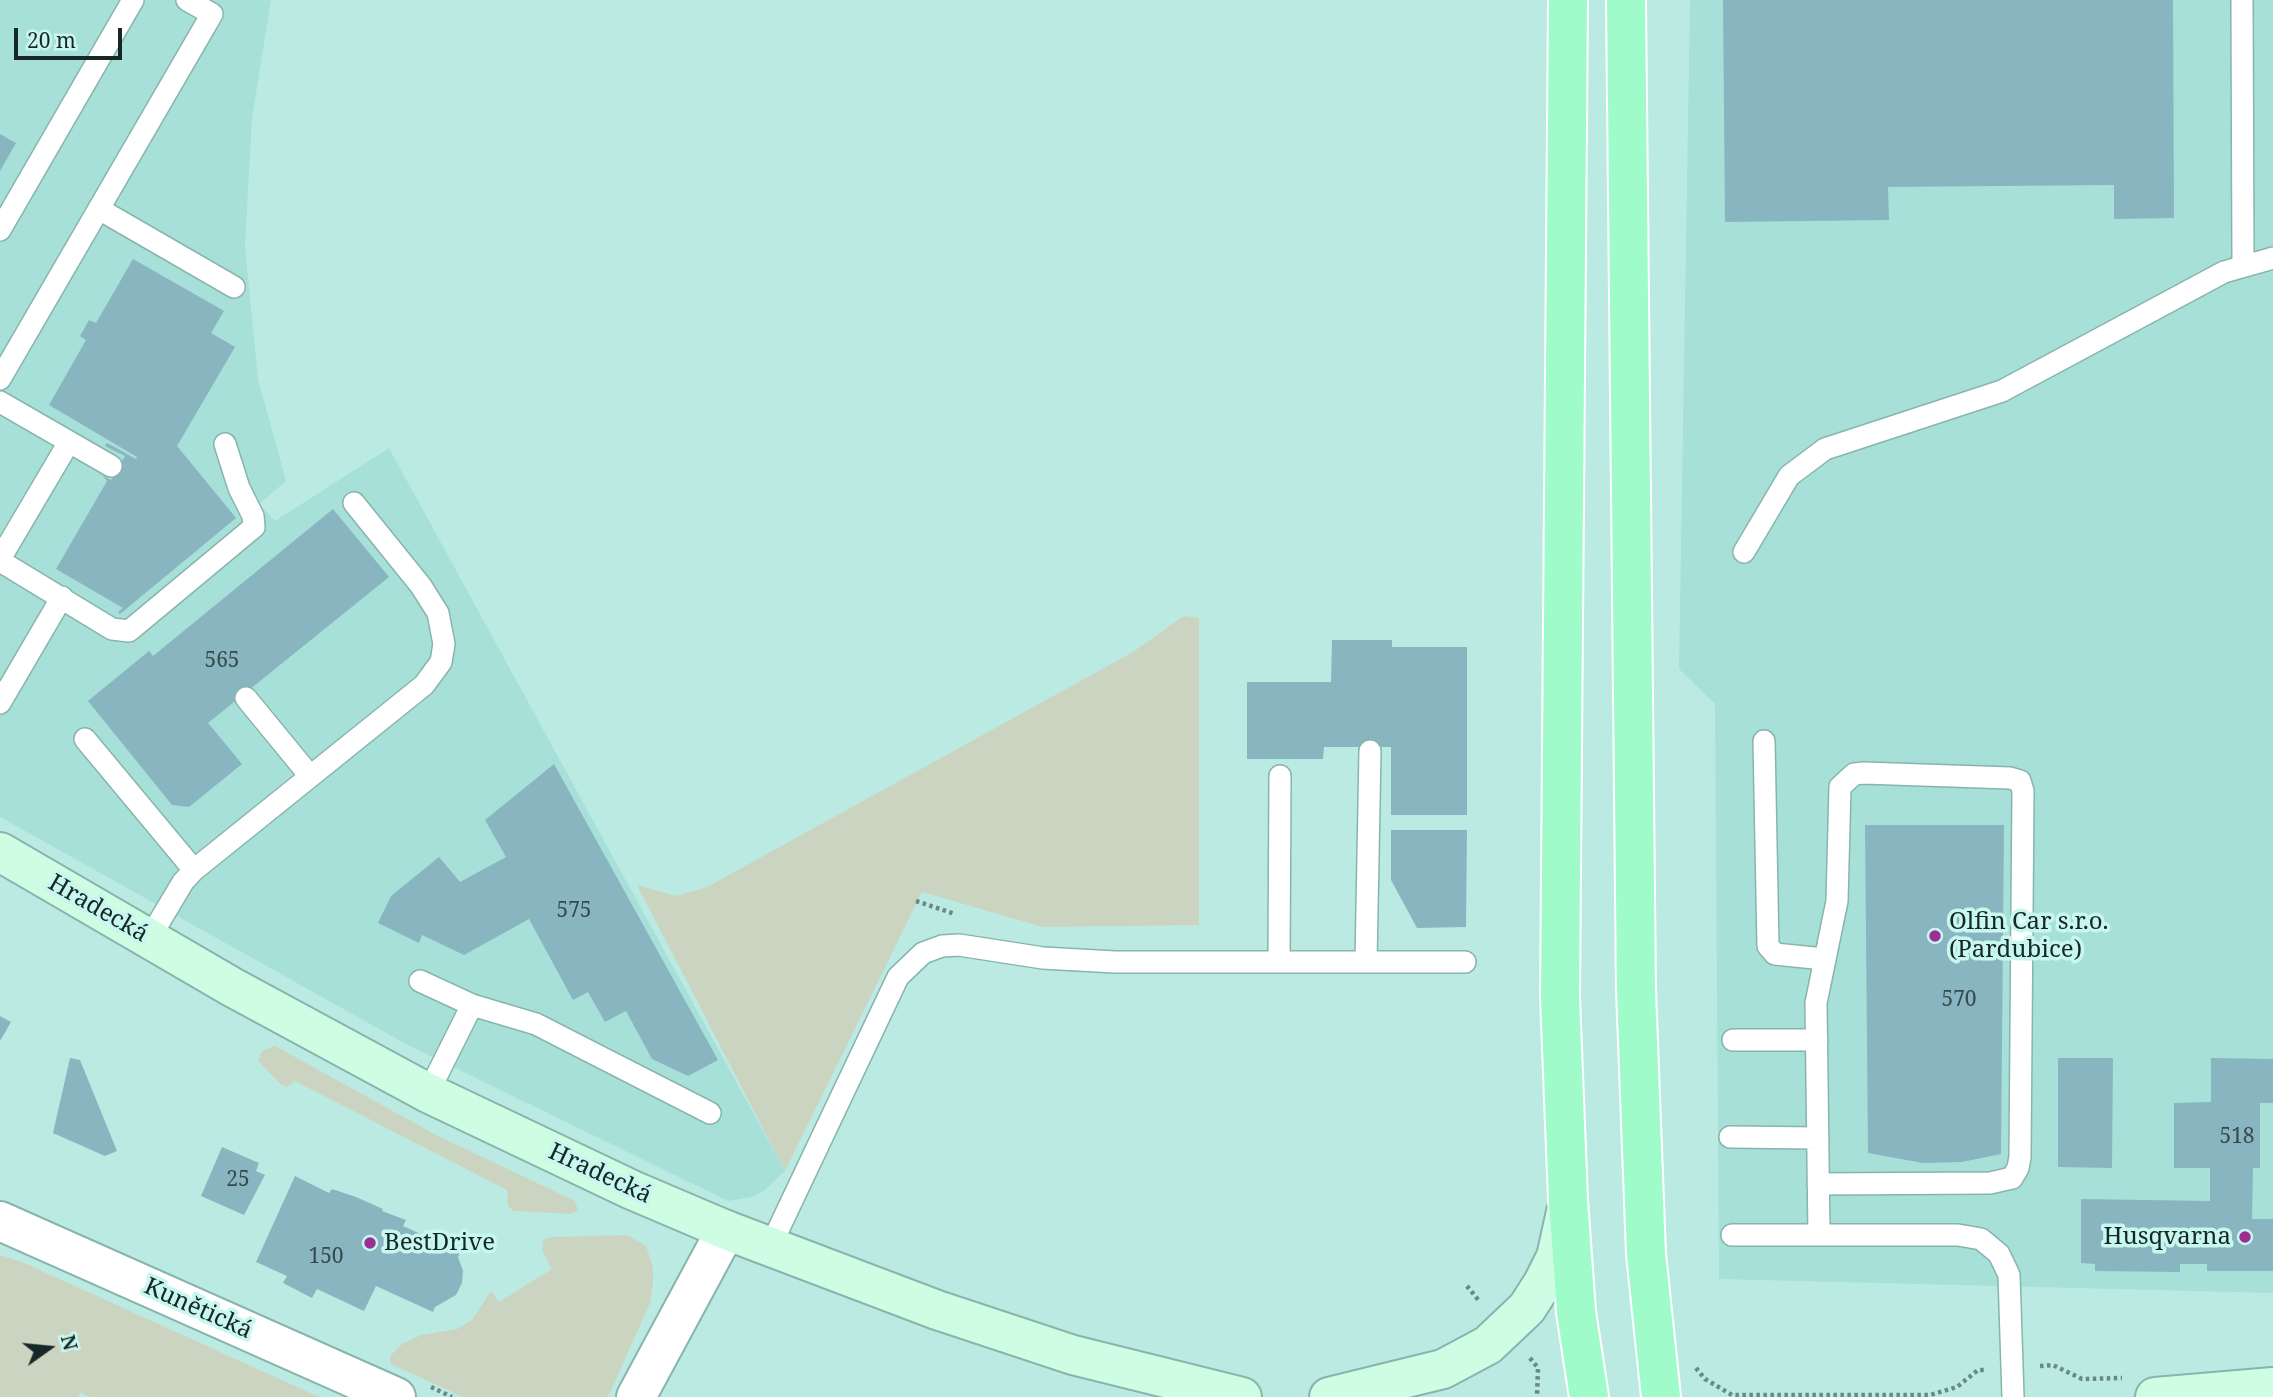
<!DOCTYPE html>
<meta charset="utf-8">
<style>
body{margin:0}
#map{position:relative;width:2273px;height:1397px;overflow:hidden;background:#bbeae3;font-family:"Noto Serif",serif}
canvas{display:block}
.north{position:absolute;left:14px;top:1313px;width:70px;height:70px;-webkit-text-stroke:5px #c8f7f0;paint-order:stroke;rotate:75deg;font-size:19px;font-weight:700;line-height:28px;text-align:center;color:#162826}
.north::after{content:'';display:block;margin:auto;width:24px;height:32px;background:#162826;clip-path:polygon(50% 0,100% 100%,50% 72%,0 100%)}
.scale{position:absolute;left:14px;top:28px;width:108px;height:32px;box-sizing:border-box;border:4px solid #162826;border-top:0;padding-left:9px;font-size:21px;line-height:24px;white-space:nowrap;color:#162826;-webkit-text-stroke:5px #c8f7f0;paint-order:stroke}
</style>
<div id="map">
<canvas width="2273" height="1397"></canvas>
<div class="north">N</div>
<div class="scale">20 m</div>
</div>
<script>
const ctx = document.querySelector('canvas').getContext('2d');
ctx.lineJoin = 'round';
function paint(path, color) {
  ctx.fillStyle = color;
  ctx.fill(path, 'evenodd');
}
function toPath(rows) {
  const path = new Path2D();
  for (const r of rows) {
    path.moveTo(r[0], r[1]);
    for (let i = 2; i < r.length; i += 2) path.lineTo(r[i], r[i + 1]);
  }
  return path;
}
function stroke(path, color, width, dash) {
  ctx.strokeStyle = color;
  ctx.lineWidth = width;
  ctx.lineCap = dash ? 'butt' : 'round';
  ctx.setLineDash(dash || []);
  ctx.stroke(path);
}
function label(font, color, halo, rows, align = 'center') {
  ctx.font = font + ' "Noto Serif",serif';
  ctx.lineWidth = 7;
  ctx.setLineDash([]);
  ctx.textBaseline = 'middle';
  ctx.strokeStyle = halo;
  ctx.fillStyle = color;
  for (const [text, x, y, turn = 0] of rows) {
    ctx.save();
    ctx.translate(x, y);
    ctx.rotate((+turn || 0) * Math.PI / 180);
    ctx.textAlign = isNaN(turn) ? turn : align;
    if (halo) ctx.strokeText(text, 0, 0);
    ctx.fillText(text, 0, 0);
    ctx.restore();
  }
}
paint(toPath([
 [0,0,271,0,252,118,245,246,258,379,286,481,259,504,275,521,389,448,785,1171,764,1191,752,1197,728,1201,406,1044,0,817],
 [1690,0,2273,0,2273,1293,1719,1279,1715,704,1679,669]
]), '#a7e0d8');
paint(toPath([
 [1184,616,1199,618,1199,925,1043,927,922,892,785,1171,637,885,676,896,707,887,1133,652],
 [275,1046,438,1136,575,1201,578,1210,571,1214,514,1211,508,1206,507,1190,295,1081,287,1087,281,1085,258,1061,262,1051],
 [627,1235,646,1246,653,1267,653,1284,650,1303,608,1397,463,1397,391,1364,390,1356,402,1344,421,1335,457,1329,472,1320,491,1291,499,1302,552,1269,542,1250,543,1240,552,1237],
 [0,1255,22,1262,319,1397,90,1397,80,1392,78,1397,0,1397]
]), '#cbd4c0');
paint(toPath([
 [1723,0,2173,0,2174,218,2114,219,2114,185,1888,187,1889,220,1725,222],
 [0,134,16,143,0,171],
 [133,259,224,311,211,333,235,347,177,446,236,518,120,614,118,612,123,608,56,569,107,481,103,476,111,480,125,456,105,446,107,443,136,459,137,457,49,405,86,340,80,336,89,320,96,323],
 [333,509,389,577,208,723,242,764,189,807,172,805,88,701,149,651,153,656],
 [1332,640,1392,640,1392,647,1467,647,1467,815,1391,815,1391,747,1324,747,1323,759,1247,759,1247,682,1331,682],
 [554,764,718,1060,688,1076,652,1059,626,1011,605,1022,588,992,573,1000,529,919,464,955,422,935,419,943,378,923,391,896,439,857,460,882,506,857,485,820],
 [1865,825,2004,825,2001,1154,1962,1162,1923,1163,1868,1153],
 [1391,830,1467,830,1466,927,1417,928,1391,880],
 [0,1016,11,1022,0,1041],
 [70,1058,80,1060,117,1151,105,1156,53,1133],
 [2058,1058,2113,1058,2112,1168,2058,1167],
 [2211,1058,2273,1059,2273,1103,2260,1103,2260,1168,2253,1168,2252,1219,2273,1219,2273,1271,2207,1271,2207,1264,2180,1264,2180,1272,2095,1271,2095,1264,2081,1263,2081,1199,2210,1201,2210,1168,2174,1168,2174,1103,2211,1102],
 [222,1147,259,1163,256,1171,265,1175,244,1215,201,1196],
 [295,1176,329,1193,332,1189,356,1197,383,1209,382,1211,406,1220,403,1226,460,1252,458,1257,463,1271,462,1283,456,1295,435,1307,433,1312,376,1286,364,1311,317,1289,312,1298,283,1283,287,1276,256,1262]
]), '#89b5c0');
const service = toPath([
 [2242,0,2243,264],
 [99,209,234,287],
 [0,230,133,0],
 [0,379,212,14,187,0],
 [0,402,111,466],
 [1744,552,1789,476,1825,449,2002,391,2224,272,2273,258],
 [0,559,69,442],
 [0,561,112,629,129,631,254,527,253,516,239,488,225,444],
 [246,698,310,776],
 [0,703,62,597],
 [85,739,194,870],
 [1764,741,1768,946,1775,954,1824,959],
 [149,939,183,882,194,870,424,685,441,662,444,644,438,613,421,586,354,503],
 [1279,962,1280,776],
 [1366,962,1370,751],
 [420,981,472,1005,536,1024,710,1113],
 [1733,1040,1817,1040],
 [428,1093,472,1005],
 [1730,1137,1818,1138],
 [1818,1184,1990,1183,2012,1178,2018,1168,2020,1157,2023,791,2020,781,2010,778,1864,773,1854,774,1840,787,1837,901,1816,1003,1819,1235],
 [1732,1235,1958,1235,1981,1239,1999,1254,2009,1275,2013,1397],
 [770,1247,898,977,923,953,942,946,959,945,1043,958,1115,962,1465,962]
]);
const minor = toPath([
 [0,1221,396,1397],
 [636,1397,726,1230]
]);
const secondary = toPath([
 [0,852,232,987,428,1093,632,1190,726,1230,937,1310,1073,1355,1242,1397],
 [1329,1397,1443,1369,1488,1345,1527,1308,1543,1283,1556,1257,1566,1212],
 [2155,1397,2273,1387]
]);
const primary = toPath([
 [1568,0,1560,997,1568,1200,1576,1312,1589,1397],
 [1626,0,1636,990,1646,1254,1661,1397]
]);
stroke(service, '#87b5ae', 24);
stroke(minor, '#87b5ae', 42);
stroke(secondary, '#87b5ae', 42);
stroke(primary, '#fff', 42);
stroke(toPath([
 [916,901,955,914],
 [1467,1286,1480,1302],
 [1530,1358,1538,1368,1537,1397],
 [2040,1366,2053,1365,2082,1379,2122,1378],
 [1696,1368,1705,1379,1732,1395,1930,1395,1957,1387,1978,1370,1985,1370],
 [431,1387,452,1397]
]), '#698985', 4.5, [3.5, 3.5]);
stroke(service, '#fff', 21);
stroke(minor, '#fff', 38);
stroke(secondary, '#cffde4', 38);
stroke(primary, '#a0fbca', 38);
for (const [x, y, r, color] of [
 [1935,936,7,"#9c2f90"],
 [2245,1237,7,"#9c2f90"],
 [370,1243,7,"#9c2f90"]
]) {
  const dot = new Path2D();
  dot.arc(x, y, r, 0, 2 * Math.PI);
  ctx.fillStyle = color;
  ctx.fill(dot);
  stroke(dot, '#c8f7f0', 2.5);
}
label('21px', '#334b4c', null, [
 ["565",222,661],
 ["575",574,911],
 ["570",1959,1000],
 ["518",2237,1137],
 ["25",238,1180],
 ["150",326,1257]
]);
label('24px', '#162826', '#c8f7f0', [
 ["Hradecká",98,909,30],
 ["Hradecká",600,1174,25],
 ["Kunětická",198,1309,24]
]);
label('24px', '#162826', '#c8f7f0', [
 ["Olfin Car s.r.o.",1949,922],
 ["(Pardubice)",1949,950],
 ["Husqvarna",2231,1237,"right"],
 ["BestDrive",384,1243]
], 'left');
</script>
